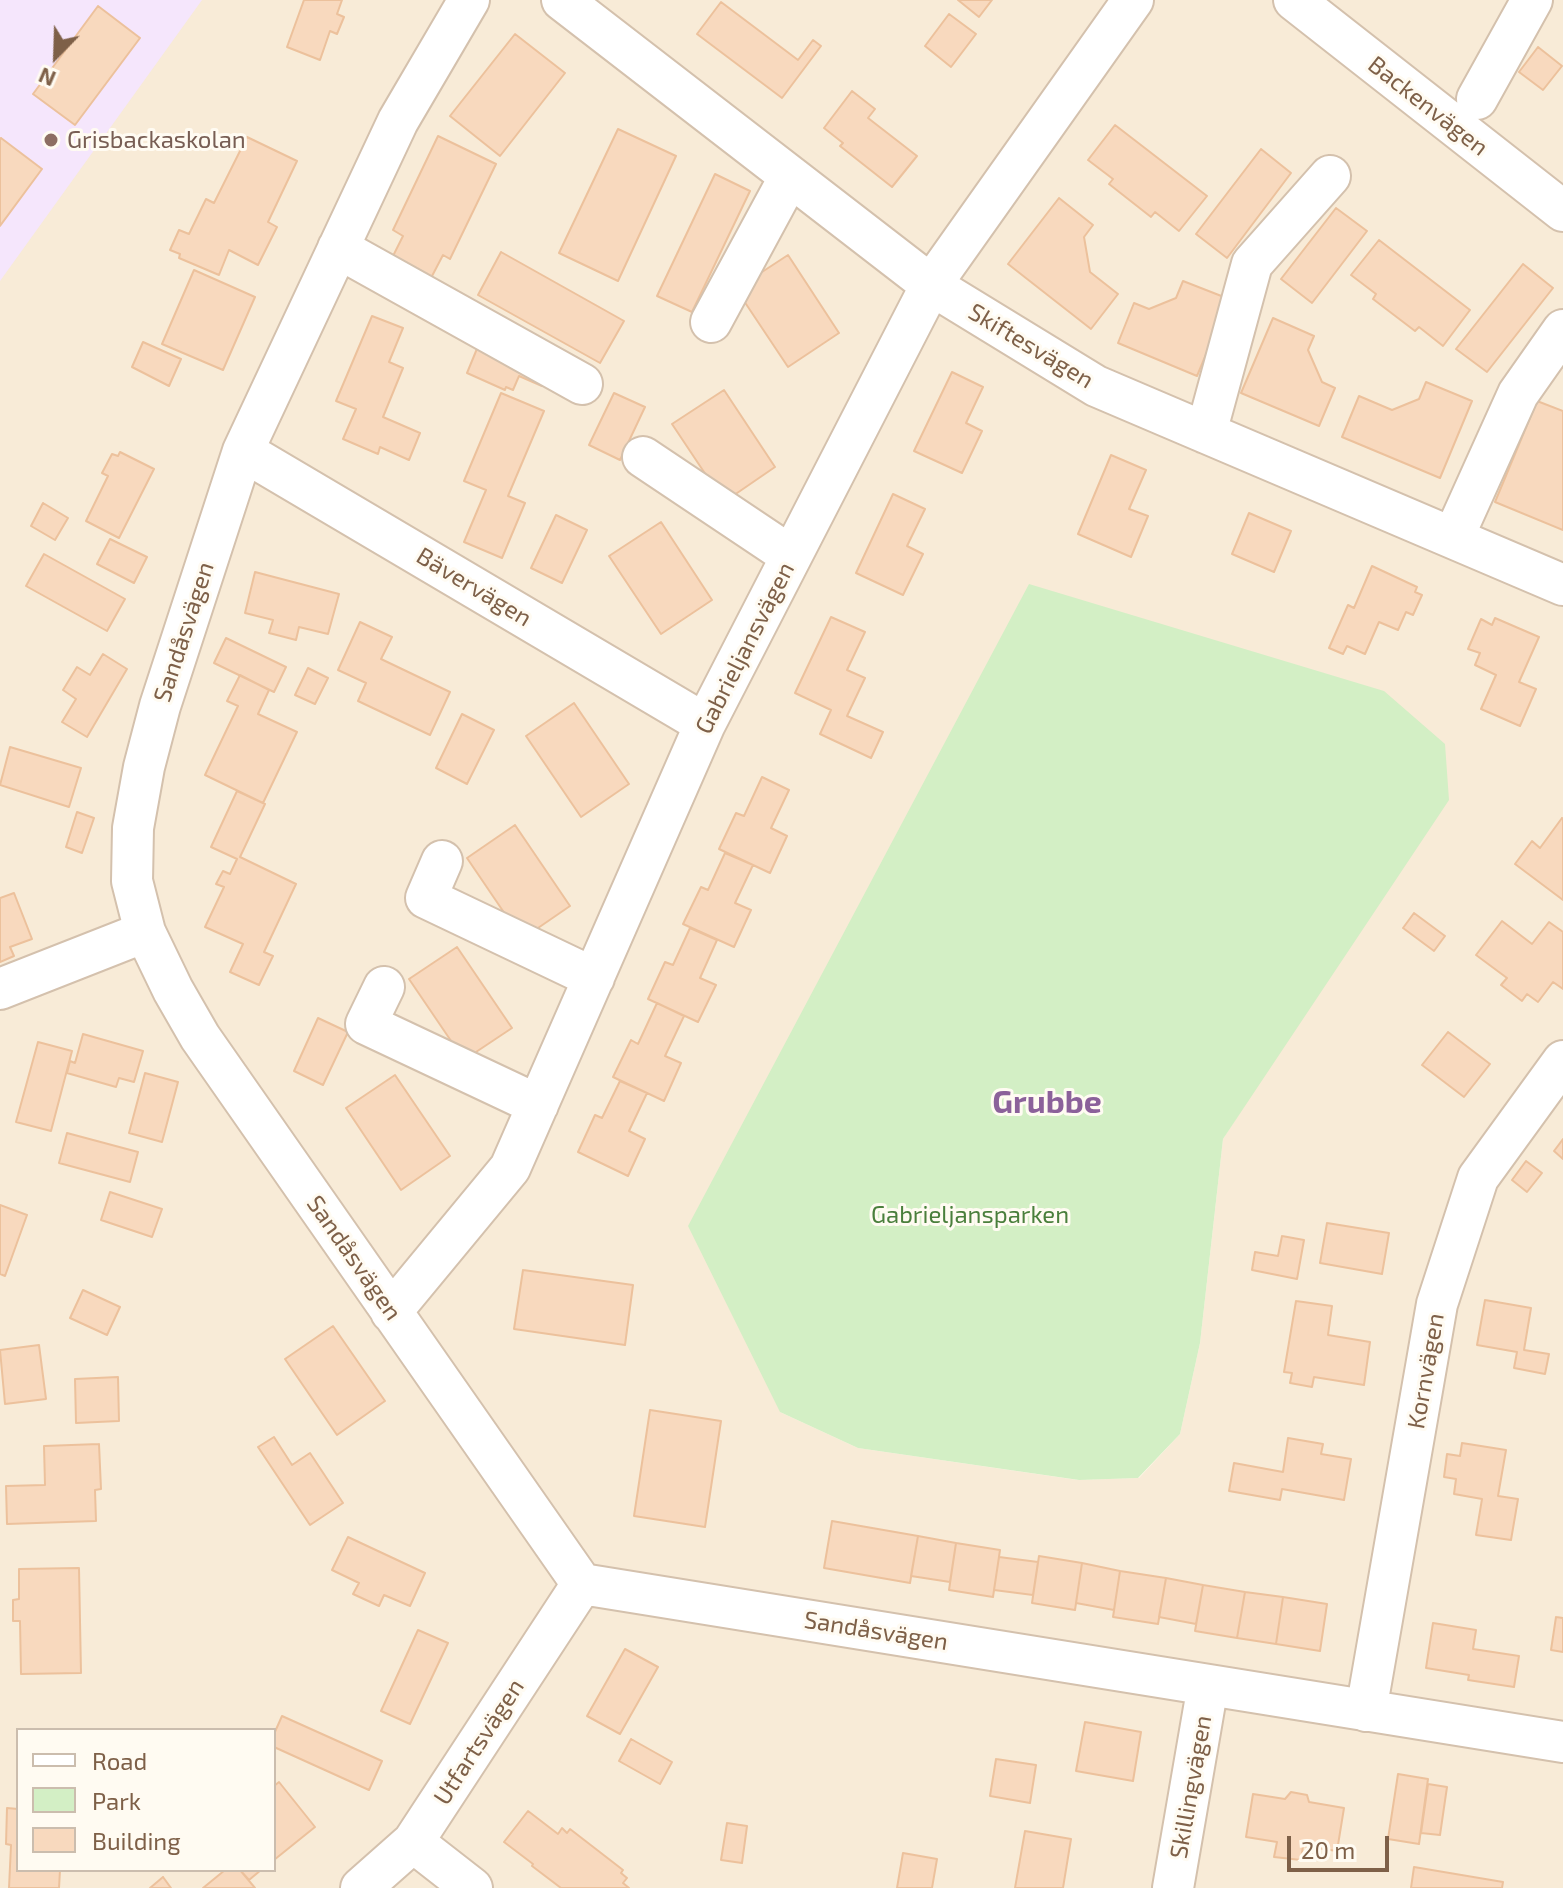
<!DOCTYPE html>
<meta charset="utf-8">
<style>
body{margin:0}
#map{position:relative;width:1563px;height:1888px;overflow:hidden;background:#fff8ea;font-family:"Exo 2",sans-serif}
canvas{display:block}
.legend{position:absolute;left:16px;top:1728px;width:260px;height:144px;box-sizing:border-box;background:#fffbf2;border:2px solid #cbbdae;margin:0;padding:10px 14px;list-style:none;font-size:24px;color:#7e6048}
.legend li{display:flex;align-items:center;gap:16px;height:40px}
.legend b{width:40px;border:2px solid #cbbdae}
.north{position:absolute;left:16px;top:16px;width:80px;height:80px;-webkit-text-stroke:6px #fffbf2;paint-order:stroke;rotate:203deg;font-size:22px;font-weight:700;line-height:32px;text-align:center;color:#7e6048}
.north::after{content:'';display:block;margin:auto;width:28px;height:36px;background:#7e6048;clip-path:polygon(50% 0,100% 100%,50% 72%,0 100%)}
.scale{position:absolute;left:1287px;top:1836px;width:102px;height:36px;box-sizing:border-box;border:4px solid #7e6048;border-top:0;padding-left:10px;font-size:24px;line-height:28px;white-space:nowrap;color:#7e6048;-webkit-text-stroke:6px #fffbf2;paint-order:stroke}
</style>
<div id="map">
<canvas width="1563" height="1888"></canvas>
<ul class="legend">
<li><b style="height:10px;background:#fff"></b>Road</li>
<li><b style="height:22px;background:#d3efc5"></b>Park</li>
<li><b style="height:22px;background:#f8d9be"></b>Building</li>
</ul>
<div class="north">N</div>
<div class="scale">20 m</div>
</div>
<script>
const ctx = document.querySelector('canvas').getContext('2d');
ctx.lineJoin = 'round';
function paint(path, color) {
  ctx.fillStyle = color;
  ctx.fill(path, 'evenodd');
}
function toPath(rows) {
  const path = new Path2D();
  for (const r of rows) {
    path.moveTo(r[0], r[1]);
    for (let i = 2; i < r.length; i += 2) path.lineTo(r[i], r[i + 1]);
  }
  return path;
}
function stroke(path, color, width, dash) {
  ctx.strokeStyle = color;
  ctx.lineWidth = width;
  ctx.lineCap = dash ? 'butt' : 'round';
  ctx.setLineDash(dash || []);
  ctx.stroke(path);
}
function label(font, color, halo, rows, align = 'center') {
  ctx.font = font + ' "Exo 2",sans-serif';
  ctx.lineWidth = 6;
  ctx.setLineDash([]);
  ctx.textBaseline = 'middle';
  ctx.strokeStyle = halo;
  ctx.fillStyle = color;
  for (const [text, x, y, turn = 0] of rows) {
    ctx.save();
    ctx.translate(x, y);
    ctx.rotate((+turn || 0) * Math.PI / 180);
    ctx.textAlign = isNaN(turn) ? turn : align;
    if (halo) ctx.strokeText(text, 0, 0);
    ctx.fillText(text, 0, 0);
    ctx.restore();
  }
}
paint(toPath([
 [0,0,1563,0,1563,1888,0,1888],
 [1257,1085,1223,1139,1200,1343,1180,1434,1139,1478,1078,1480,858,1448,780,1412],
 [18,1730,274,1730,274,1870,18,1870]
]), '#f8ebd7');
paint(toPath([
 [0,0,202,0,0,281]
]), '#f5e6fc');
paint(toPath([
 [1029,584,1384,691,1445,744,1449,800,1223,1139,1200,1343,1180,1434,1138,1478,1079,1480,858,1448,780,1412,688,1226]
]), '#d3efc5');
const building = toPath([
 [304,0,342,0,337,14,344,17,337,34,330,31,320,60,287,47,304,0],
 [958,0,992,0,979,17,958,0],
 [721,2,798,60,813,40,821,46,782,98,697,34,721,2],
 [98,6,140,38,75,125,33,94,98,6],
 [949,14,976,34,951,67,925,46,949,14],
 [515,34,565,73,500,156,450,116,515,34],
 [1538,47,1562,66,1543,90,1519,72,1538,47],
 [852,91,875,109,868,118,917,156,892,187,840,146,843,143,824,128,852,91],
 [1115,125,1207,196,1179,231,1155,212,1151,217,1109,184,1113,179,1088,160,1115,125],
 [618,129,676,156,618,281,559,253,618,129],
 [438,136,496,164,450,259,443,255,431,278,392,258,403,236,393,230,438,136],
 [247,137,297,161,268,222,277,227,258,265,229,250,219,275,179,258,180,254,170,250,179,230,189,234,206,199,214,203,247,137],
 [1,138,42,169,0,226,0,139,1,138],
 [1261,149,1291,173,1227,258,1196,234,1261,149],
 [715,174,750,191,692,312,657,296,715,174],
 [1059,198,1093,225,1084,237,1090,272,1118,294,1091,329,1008,264,1059,198],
 [1336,208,1367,231,1312,303,1281,279,1336,208],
 [1379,240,1470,310,1443,346,1419,327,1415,331,1373,299,1376,294,1351,275,1379,240],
 [501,252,624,321,600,363,478,295,501,252],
 [788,255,839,333,788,367,736,289,788,255],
 [1523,264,1553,288,1487,372,1456,349,1523,264],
 [194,270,255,297,223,370,162,344,194,270],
 [1183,281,1229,299,1197,376,1118,343,1134,303,1149,309,1176,298,1183,281],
 [372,316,403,328,389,362,403,368,383,417,420,433,409,460,380,447,378,454,343,439,356,409,336,401,372,316],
 [1273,318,1314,336,1308,350,1322,382,1335,388,1319,426,1241,393,1273,318],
 [481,339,547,375,542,386,519,376,513,390,506,387,505,390,467,373,481,339],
 [143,342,181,359,169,386,132,367,143,342],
 [952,372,983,387,966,423,982,431,962,473,914,451,952,372],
 [1426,382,1472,401,1440,478,1342,437,1359,396,1392,410,1419,399,1426,382],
 [724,390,775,467,724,502,672,424,724,390],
 [501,393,544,411,508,496,525,503,502,558,464,542,486,490,464,481,501,393],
 [614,393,645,407,620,460,589,445,614,393],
 [1537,401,1563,411,1563,530,1495,502,1537,401],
 [120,452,154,469,119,538,86,521,108,476,102,473,112,454,118,456,120,452],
 [1111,455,1146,470,1129,509,1148,516,1131,557,1078,534,1111,455],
 [893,494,925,509,907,546,923,554,903,595,856,573,893,494],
 [43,503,68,518,55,540,31,526,43,503],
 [1249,513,1291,531,1274,572,1232,554,1249,513],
 [556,515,587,530,562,583,531,568,556,515],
 [661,522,712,600,661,634,609,556,661,522],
 [110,539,147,557,134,583,97,564,110,539],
 [44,554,125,599,107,631,26,586,44,554],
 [1372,566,1417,587,1415,592,1422,595,1413,615,1406,612,1398,630,1379,622,1365,654,1347,646,1343,654,1329,648,1348,605,1354,608,1372,566],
 [255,572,339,594,328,634,299,627,296,640,269,633,273,620,245,613,255,572],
 [831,617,865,632,847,670,865,678,847,716,883,732,871,758,820,734,831,710,795,693,831,617],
 [1495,618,1539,637,1519,682,1536,689,1520,726,1481,709,1496,675,1475,665,1480,653,1468,649,1481,619,1492,625,1495,618],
 [360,622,392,637,381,659,450,692,430,735,358,701,366,683,338,670,360,622],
 [226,638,286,667,274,692,214,663,226,638],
 [103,654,127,669,87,737,62,722,76,699,63,690,77,667,90,675,103,654],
 [308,668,328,678,315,704,295,695,308,668],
 [240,675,269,690,258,714,297,732,263,803,205,775,238,706,227,701,240,675],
 [574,703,629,784,581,817,526,736,574,703],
 [462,714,494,730,467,784,436,768,462,714],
 [10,747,81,768,69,807,0,785,10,747],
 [762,777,789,790,771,828,787,836,770,873,719,849,736,813,744,816,762,777],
 [237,791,265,804,240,857,296,884,264,952,273,956,259,985,230,972,243,944,205,927,224,887,216,884,223,871,230,874,237,859,211,847,237,791],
 [77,812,94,818,82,853,66,847,77,812],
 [1562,818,1563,819,1563,900,1515,864,1532,841,1540,848,1562,818],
 [515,825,570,906,522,939,467,858,515,825],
 [725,853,753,865,735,903,751,910,734,947,683,924,701,887,708,890,725,853],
 [14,893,32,939,10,947,14,956,0,962,0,898,14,893],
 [1414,913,1445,936,1434,951,1403,928,1414,913],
 [1502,921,1532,944,1549,922,1563,932,1563,989,1553,982,1538,1002,1527,994,1522,1001,1501,985,1507,978,1476,955,1502,921],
 [690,928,717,940,700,978,716,985,698,1022,648,999,665,962,673,965,690,928],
 [457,947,512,1028,464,1060,409,979,457,947],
 [657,1003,684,1016,665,1056,681,1063,664,1101,613,1077,631,1040,638,1044,657,1003],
 [318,1018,348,1032,323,1085,294,1071,318,1018],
 [1448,1032,1490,1064,1464,1097,1422,1065,1448,1032],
 [83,1034,143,1051,134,1082,119,1078,116,1087,67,1073,70,1061,75,1063,83,1034],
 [38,1042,72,1051,51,1131,16,1122,38,1042],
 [145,1073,178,1082,162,1142,129,1133,145,1073],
 [395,1075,450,1156,401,1190,346,1108,395,1075],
 [620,1081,647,1093,629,1131,645,1139,628,1176,578,1152,595,1115,602,1118,620,1081],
 [67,1133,138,1152,130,1182,59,1163,67,1133],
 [1563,1139,1563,1159,1554,1151,1563,1139],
 [1526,1161,1542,1173,1527,1192,1512,1180,1526,1161],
 [110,1192,162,1209,152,1237,101,1220,110,1192],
 [0,1205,27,1215,5,1276,0,1274,0,1205],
 [1327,1223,1389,1233,1382,1274,1320,1263,1327,1223],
 [1282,1236,1304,1240,1297,1279,1252,1270,1255,1252,1278,1256,1282,1236],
 [523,1270,633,1285,625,1345,514,1329,523,1270],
 [83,1290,120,1307,107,1335,70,1318,83,1290],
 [1485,1300,1531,1308,1524,1350,1549,1354,1545,1374,1514,1368,1517,1352,1477,1345,1485,1300],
 [1296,1301,1332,1306,1328,1335,1370,1342,1364,1385,1314,1377,1312,1387,1290,1383,1292,1373,1284,1372,1296,1301],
 [333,1326,385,1401,337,1435,285,1359,333,1326],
 [39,1345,46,1399,5,1404,0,1350,39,1345],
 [118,1377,119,1421,76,1423,75,1379,118,1377],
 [650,1410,721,1421,705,1527,634,1516,650,1410],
 [274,1437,292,1465,310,1453,343,1503,310,1525,258,1447,274,1437],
 [1288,1438,1323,1444,1321,1454,1351,1459,1344,1500,1282,1489,1280,1500,1229,1491,1234,1463,1283,1472,1288,1438],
 [1462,1443,1506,1450,1498,1496,1518,1499,1511,1540,1476,1535,1482,1499,1454,1494,1456,1479,1444,1477,1447,1454,1460,1456,1462,1443],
 [99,1444,101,1489,95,1490,96,1521,7,1524,6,1486,45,1485,44,1446,99,1444],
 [832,1521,918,1536,910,1583,824,1568,832,1521],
 [918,1536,956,1543,950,1582,911,1576,918,1536],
 [348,1537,425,1573,410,1606,384,1595,379,1606,353,1594,359,1583,332,1570,348,1537],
 [956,1543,1000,1550,993,1597,949,1590,956,1543],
 [1039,1556,1082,1563,1075,1610,1032,1603,1039,1556],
 [999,1557,1038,1562,1033,1595,994,1590,999,1557],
 [1082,1563,1120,1571,1114,1610,1076,1603,1082,1563],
 [79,1568,81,1673,21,1674,20,1621,13,1621,13,1600,19,1599,19,1569,79,1568],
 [1120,1571,1166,1578,1158,1624,1113,1617,1120,1571],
 [1166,1578,1203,1585,1196,1624,1159,1617,1166,1578],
 [1203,1585,1245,1592,1237,1638,1195,1631,1203,1585],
 [1245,1592,1283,1597,1276,1644,1237,1638,1245,1592],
 [1283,1597,1327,1604,1320,1651,1276,1644,1283,1597],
 [1556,1617,1563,1618,1563,1652,1551,1650,1556,1617],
 [1433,1623,1476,1630,1473,1649,1519,1656,1514,1687,1468,1680,1469,1675,1426,1668,1433,1623],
 [418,1630,448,1643,410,1724,381,1711,418,1630],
 [625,1649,658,1667,620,1734,587,1716,625,1649],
 [282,1716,382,1761,369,1790,274,1747,274,1734,282,1716],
 [1085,1722,1141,1732,1133,1781,1076,1771,1085,1722],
 [631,1739,672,1762,660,1784,619,1761,631,1739],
 [996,1759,1036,1765,1030,1803,990,1796,996,1759],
 [1398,1774,1428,1779,1419,1844,1388,1839,1398,1774],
 [279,1782,315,1827,274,1860,274,1786,279,1782],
 [1428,1784,1447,1787,1440,1835,1421,1833,1428,1784],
 [1291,1792,1307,1795,1309,1802,1344,1808,1337,1851,1303,1846,1301,1860,1274,1857,1277,1842,1246,1837,1253,1794,1285,1799,1291,1792],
 [7,1808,18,1809,18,1870,60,1870,59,1888,9,1888,11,1845,6,1844,7,1808],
 [528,1811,558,1834,562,1828,567,1833,570,1829,623,1870,621,1873,627,1878,623,1883,629,1888,561,1888,532,1866,533,1864,504,1842,528,1811],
 [727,1823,747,1826,742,1863,721,1860,727,1823],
 [1025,1831,1071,1839,1063,1888,1015,1888,1025,1831],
 [903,1853,937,1859,932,1888,897,1888,903,1853],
 [1414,1867,1503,1882,1502,1888,1411,1888,1414,1867],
 [225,1870,240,1870,255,1888,203,1888,225,1870],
 [240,1870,261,1870,249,1880,240,1870],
 [163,1877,171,1888,150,1888,163,1877]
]);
paint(building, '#f8d9be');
stroke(building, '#ecc19c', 2);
const minor = toPath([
 [469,0,398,121,243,451,160,706,144,767,133,828,132,881,145,932,173,990,200,1037,582,1584,1563,1742],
 [562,0,931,285,1096,386,1563,585],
 [1294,0,1563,211],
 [1477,99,1532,0],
 [338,248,582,384],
 [711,322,790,176],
 [1206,433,1252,264,1330,176],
 [243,451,705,724],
 [643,457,791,556],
 [1453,538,1518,394,1563,330],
 [442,861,426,898,594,978],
 [384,987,366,1024,538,1105],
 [0,989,145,932],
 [391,1312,510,1168,705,724,931,285,1133,0],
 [1366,1711,1437,1304,1478,1178,1563,1061],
 [413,1842,472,1888],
 [361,1888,413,1842,582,1584],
 [1173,1888,1208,1685]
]);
stroke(minor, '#d4c1ad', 44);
stroke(minor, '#fff', 40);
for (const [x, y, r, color] of [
 [51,140,8,"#8d6e63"]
]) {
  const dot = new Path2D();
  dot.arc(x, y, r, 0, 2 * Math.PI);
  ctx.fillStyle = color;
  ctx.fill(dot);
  stroke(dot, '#fffbf2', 3);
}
label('24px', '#7e6048', '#fffbf2', [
 ["Backenvägen",1428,106,38],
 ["Skiftesvägen",1031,346,31],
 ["Bävervägen",474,587,31],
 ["Sandåsvägen",184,632,-72],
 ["Gabrieljansvägen",745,648,-63],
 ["Sandåsvägen",354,1258,55],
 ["Kornvägen",1426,1371,-80],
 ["Sandåsvägen",876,1631,9],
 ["Utfartsvägen",479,1742,-57],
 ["Skillingvägen",1191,1787,-80]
]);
label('24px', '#785e54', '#fffbf2', [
 ["Grisbackaskolan",67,140]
], 'left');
label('24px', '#4a7f3c', '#fffbf2', [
 ["Gabrieljansparken",970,1215]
]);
label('bold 32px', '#8b619a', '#fffbf2', [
 ["Grubbe",1047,1102]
]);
</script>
